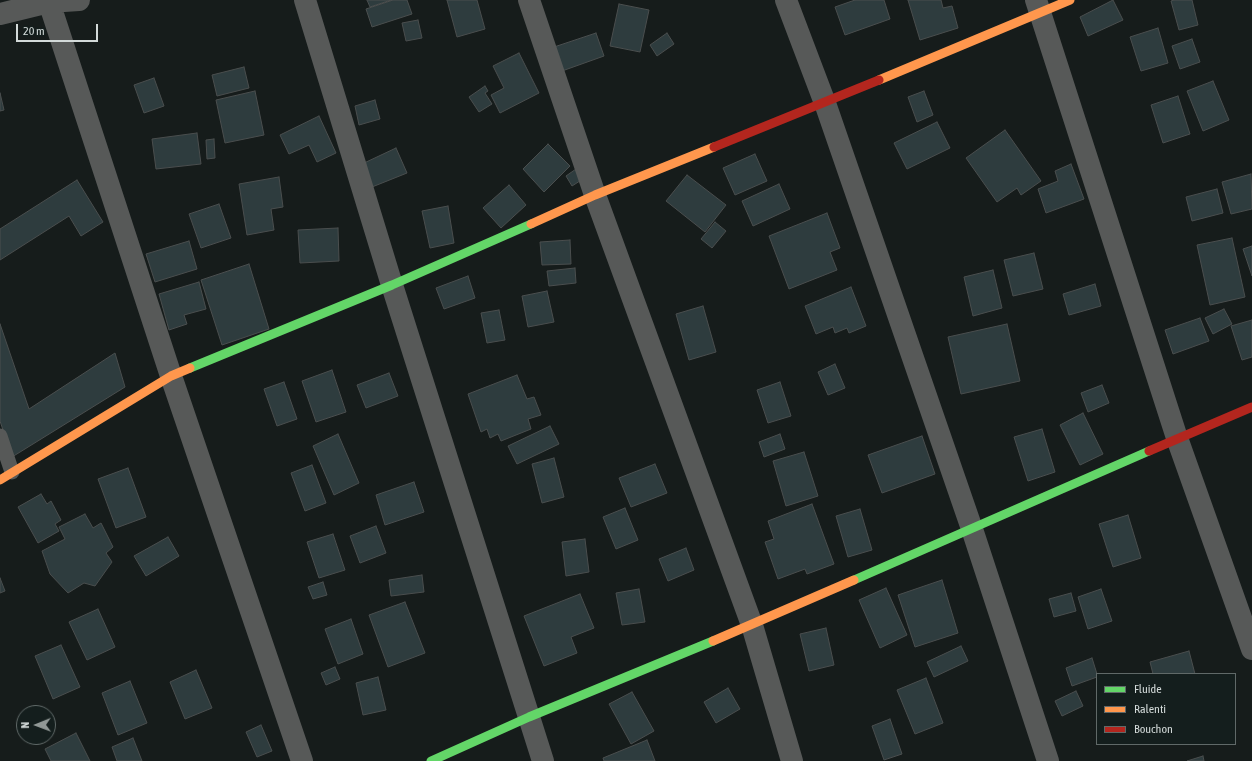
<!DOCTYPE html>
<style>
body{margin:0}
#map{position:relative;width:1252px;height:761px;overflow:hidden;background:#161c1b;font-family:"Asap Condensed",sans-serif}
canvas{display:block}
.legend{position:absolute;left:1096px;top:673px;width:140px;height:72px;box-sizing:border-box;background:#141e1d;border:1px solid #606968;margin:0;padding:5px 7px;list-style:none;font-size:12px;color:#d3dad9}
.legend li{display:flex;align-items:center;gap:8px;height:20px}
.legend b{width:20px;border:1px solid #606968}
.north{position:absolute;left:16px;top:705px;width:40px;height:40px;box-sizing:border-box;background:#141e1d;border:1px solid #606968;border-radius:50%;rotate:269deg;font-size:11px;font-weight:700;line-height:16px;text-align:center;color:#d3dad9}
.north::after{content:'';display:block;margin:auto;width:14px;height:18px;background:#919896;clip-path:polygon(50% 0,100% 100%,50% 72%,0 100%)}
.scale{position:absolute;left:16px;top:24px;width:82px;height:18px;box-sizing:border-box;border:2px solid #d3dad9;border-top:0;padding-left:5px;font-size:12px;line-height:14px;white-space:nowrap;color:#d3dad9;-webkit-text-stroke:3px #141e1d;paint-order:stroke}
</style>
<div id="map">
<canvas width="1252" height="761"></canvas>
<ul class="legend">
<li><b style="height:5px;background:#63d668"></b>Fluide</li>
<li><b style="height:5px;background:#ff974d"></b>Ralenti</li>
<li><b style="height:5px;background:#b3261e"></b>Bouchon</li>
</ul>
<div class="north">N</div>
<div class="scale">20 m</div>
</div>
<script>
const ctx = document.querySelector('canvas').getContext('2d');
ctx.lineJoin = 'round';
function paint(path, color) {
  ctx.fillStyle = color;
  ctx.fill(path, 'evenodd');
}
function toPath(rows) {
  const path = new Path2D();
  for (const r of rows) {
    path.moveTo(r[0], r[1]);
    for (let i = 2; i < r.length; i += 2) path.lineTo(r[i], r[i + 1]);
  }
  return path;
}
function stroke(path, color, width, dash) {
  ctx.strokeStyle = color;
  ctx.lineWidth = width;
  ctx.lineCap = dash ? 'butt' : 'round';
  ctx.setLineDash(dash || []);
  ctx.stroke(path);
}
const building = toPath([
 [367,0,391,0,370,7,367,0],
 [393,0,407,0,412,14,372,27,366,9,393,0],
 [447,0,477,0,485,29,457,37,447,0],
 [855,0,884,0,890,19,845,35,835,7,855,0],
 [908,0,941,0,943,8,952,6,958,28,920,40,908,0],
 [1113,0,1123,20,1088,36,1080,17,1113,0],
 [1174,0,1192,0,1198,25,1179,30,1171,1,1174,0],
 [619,4,649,10,640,52,610,46,619,4],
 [418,20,422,38,406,41,402,23,418,20],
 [1158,28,1168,63,1141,71,1130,37,1158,28],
 [596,33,604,56,562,71,554,47,596,33],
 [667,33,674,44,657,56,650,45,667,33],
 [1192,39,1200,62,1180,69,1172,46,1192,39],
 [519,53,539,93,500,113,491,95,504,88,493,66,519,53],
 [244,67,249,88,217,96,212,75,244,67],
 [154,78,164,106,144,113,134,85,154,78],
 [1213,81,1229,120,1203,131,1187,91,1213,81],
 [485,86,488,91,485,93,492,104,479,112,469,97,485,86],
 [255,91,264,135,225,143,216,100,255,91],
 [924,91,933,115,917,122,908,97,924,91],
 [0,93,4,110,0,111,0,93],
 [1178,96,1190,134,1163,143,1151,105,1178,96],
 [375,100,380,119,359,125,355,106,375,100],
 [319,116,336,153,317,162,309,145,289,154,280,135,319,116],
 [937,122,950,148,907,169,894,143,937,122],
 [1005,130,1041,181,1021,195,1017,188,997,202,966,158,1005,130],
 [197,133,201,164,156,169,152,139,197,133],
 [214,139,215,158,207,159,206,140,214,139],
 [548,144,570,166,544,192,523,169,548,144],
 [396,148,407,173,372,187,362,164,396,148],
 [755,154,767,181,735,195,723,168,755,154],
 [1071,164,1084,199,1046,213,1038,189,1058,181,1055,171,1071,164],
 [576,169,583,179,572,186,566,176,576,169],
 [1251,174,1252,209,1231,214,1222,182,1251,174],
 [687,175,726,205,705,232,666,201,687,175],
 [279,177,283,207,271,209,274,230,247,235,239,184,279,177],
 [77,180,103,222,81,236,69,216,0,260,0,229,77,180],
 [779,184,790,209,753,226,742,201,779,184],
 [509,185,526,205,501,228,483,208,509,185],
 [1217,189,1223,213,1192,221,1186,197,1217,189],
 [219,204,231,238,201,248,189,214,219,204],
 [448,206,454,243,430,248,422,211,448,206],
 [827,213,840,248,830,252,837,270,789,289,769,236,827,213],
 [715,222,726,231,712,248,701,239,715,222],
 [338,228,339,261,300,263,298,230,338,228],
 [1232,238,1245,297,1210,305,1197,245,1232,238],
 [570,240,571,264,542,265,540,242,570,240],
 [189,241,197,269,155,282,146,254,189,241],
 [1252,246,1252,276,1243,249,1252,246],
 [1034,253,1043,289,1013,296,1004,260,1034,253],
 [249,264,269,329,222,345,201,280,249,264],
 [575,268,576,283,549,286,547,271,575,268],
 [993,270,1002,308,973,316,964,277,993,270],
 [468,276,475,298,444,309,436,288,468,276],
 [199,282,206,309,184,315,187,324,169,330,159,294,199,282],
 [1095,284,1101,306,1069,315,1063,294,1095,284],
 [851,287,866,326,849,333,847,328,835,333,833,327,816,334,805,306,851,287],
 [547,291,554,322,528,327,522,296,547,291],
 [703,306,716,352,689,360,676,314,703,306],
 [1224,309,1232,324,1213,334,1205,318,1224,309],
 [499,310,505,340,487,343,481,313,499,310],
 [1200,318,1209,341,1173,354,1165,330,1200,318],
 [1252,320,1252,357,1242,360,1231,326,1252,320],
 [0,324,29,409,115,353,125,387,12,457,0,421,0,324],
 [1007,324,1020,381,961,394,948,337,1007,324],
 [835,364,845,388,828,395,818,372,835,364],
 [332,370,346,412,316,422,302,381,332,370],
 [389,373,398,396,366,408,357,385,389,373],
 [517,375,527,399,534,397,541,415,528,419,531,429,501,441,498,434,490,438,487,429,481,432,468,394,517,375],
 [284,382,297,419,277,426,264,389,284,382],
 [780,382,791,416,768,423,757,390,780,382],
 [1102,385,1109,403,1088,412,1081,393,1102,385],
 [1083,413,1103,454,1080,465,1060,425,1083,413],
 [550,426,559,444,517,464,508,446,550,426],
 [1042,429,1055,472,1028,481,1014,437,1042,429],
 [338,434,359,483,334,495,313,446,338,434],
 [780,434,785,449,764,457,759,442,780,434],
 [922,436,935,474,882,493,868,455,922,436],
 [804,452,818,496,786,506,773,461,804,452],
 [554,458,564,497,542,503,532,464,554,458],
 [655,464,667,493,631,507,619,478,655,464],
 [312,465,326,503,305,511,291,473,312,465],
 [128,468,146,517,116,528,98,479,128,468],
 [414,482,424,512,385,525,376,495,414,482],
 [41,494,47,504,51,501,61,520,55,524,59,531,38,543,18,507,41,494],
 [812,504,834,564,807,574,805,569,778,579,765,542,774,539,768,521,812,504],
 [625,508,638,540,616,549,603,517,625,508],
 [860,509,872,550,848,557,836,516,860,509],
 [85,514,93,528,101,523,113,547,106,553,112,562,95,586,84,583,68,593,50,574,42,551,65,539,59,527,85,514],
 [1128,515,1141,558,1113,567,1099,524,1128,515],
 [376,526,386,553,360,563,350,536,376,526],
 [333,534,345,570,319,578,307,542,333,534],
 [168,537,179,556,146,576,134,556,168,537],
 [585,539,589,572,566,576,562,542,585,539],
 [686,548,694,570,668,581,659,559,686,548],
 [422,575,424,592,391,596,389,580,422,575],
 [0,578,5,591,0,593,0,578],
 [942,580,958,633,915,647,898,595,942,580],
 [323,582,327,595,313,599,308,587,323,582],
 [886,588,907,635,880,648,859,600,886,588],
 [639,589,645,622,622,625,616,593,639,589],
 [1101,589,1112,621,1088,629,1078,597,1101,589],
 [1071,593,1076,611,1054,617,1049,599,1071,593],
 [580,594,594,628,571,637,577,653,544,666,524,616,580,594],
 [405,602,425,653,388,667,369,615,405,602],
 [98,609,115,647,87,660,69,622,98,609],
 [351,619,363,654,338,664,325,629,351,619],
 [826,628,834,665,809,671,800,634,826,628],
 [61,645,80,687,53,699,35,656,61,645],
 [961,646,968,661,934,677,927,662,961,646],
 [1189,651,1195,674,1153,674,1150,662,1189,651],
 [1092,658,1097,674,1097,677,1072,686,1066,668,1092,658],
 [335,667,340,679,326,685,321,673,335,667],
 [196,670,212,708,185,719,170,682,196,670],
 [378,677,386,710,363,715,356,683,378,677],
 [926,678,943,723,915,734,897,690,926,678],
 [130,681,147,723,118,735,102,693,130,681],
 [728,688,740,709,716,723,704,702,728,688],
 [1076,691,1083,706,1062,716,1055,701,1076,691],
 [632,692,654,731,631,744,609,704,632,692],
 [890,719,902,754,884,760,872,726,890,719],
 [261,725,272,751,257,757,246,732,261,725],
 [76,733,90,761,51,761,45,749,76,733],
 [133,738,142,761,117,761,112,747,133,738],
 [647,740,655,761,604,761,603,758,647,740],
 [1203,756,1204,761,1187,761,1203,756]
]);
paint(building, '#2e3c3e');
stroke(building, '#4a4e4e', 1);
stroke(toPath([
 [0,436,12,472]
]), '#575958', 15);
stroke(toPath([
 [305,0,392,285,543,761],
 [529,0,595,195,752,625,792,761],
 [786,0,825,103,972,529,1048,761],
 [1036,0,1177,438,1252,649],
 [49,2,171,376,302,761],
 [0,14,49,2,79,0]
]), '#575958', 22);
stroke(toPath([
 [190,368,392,285,531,224],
 [854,580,1149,451],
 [431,761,529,717,713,641]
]), '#63d668', 9);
stroke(toPath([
 [879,80,1070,0],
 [531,224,595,195,714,147],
 [0,480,171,376,190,368],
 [713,641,854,580]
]), '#ff974d', 9);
stroke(toPath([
 [714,147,879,80],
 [1149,451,1252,407]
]), '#b3261e', 9);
</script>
